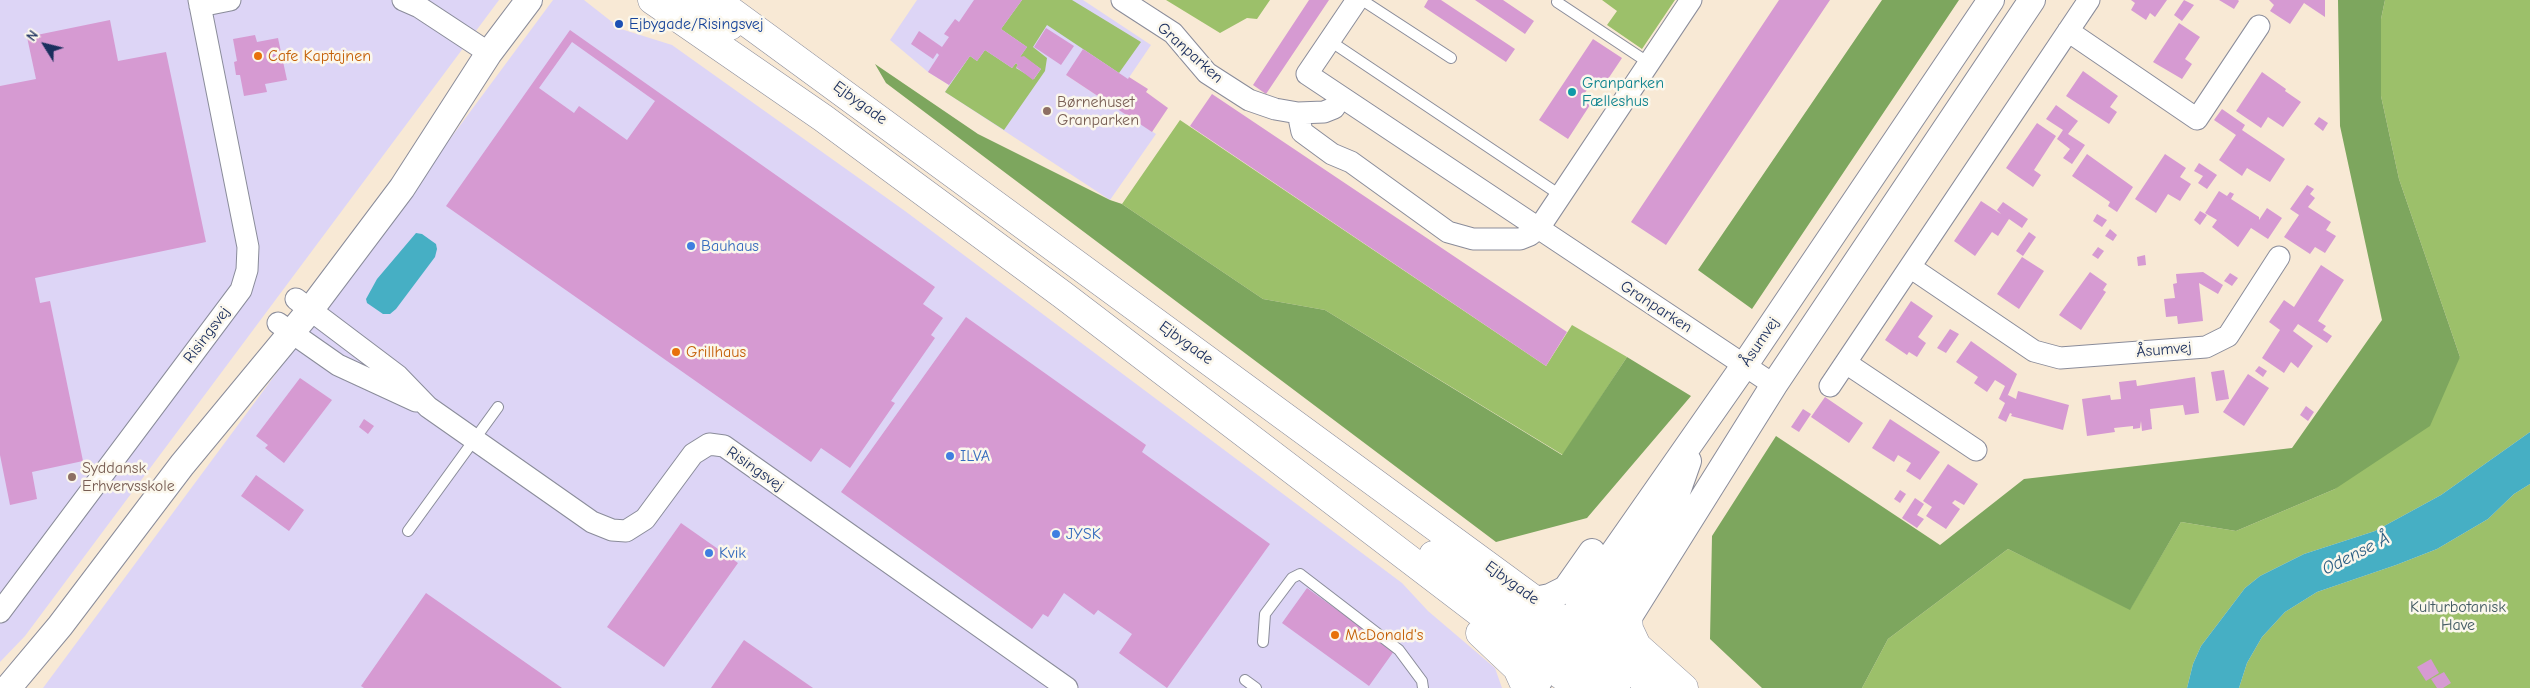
<!DOCTYPE html>
<meta charset="utf-8">
<style>
body{margin:0}
#map{position:relative;width:2530px;height:688px;overflow:hidden;background:#f8e9d5;font-family:"Comic Neue",sans-serif}
canvas{display:block}
.north{position:absolute;left:20px;top:20px;width:50px;height:50px;-webkit-text-stroke:4px #fbf7ec;paint-order:stroke;rotate:306deg;font-size:14px;font-weight:700;line-height:20px;text-align:center;color:#1b2f5e}
.north::after{content:'';display:block;margin:auto;width:18px;height:22px;background:#1b2f5e;clip-path:polygon(50% 0,100% 100%,50% 72%,0 100%)}
</style>
<div id="map">
<canvas width="2530" height="688"></canvas>
<div class="north">N</div>
</div>
<script>
const ctx = document.querySelector('canvas').getContext('2d');
ctx.lineJoin = 'round';
function paint(path, color) {
  ctx.fillStyle = color;
  ctx.fill(path, 'evenodd');
}
function toPath(rows) {
  const path = new Path2D();
  for (const r of rows) {
    path.moveTo(r[0], r[1]);
    for (let i = 2; i < r.length; i += 2) path.lineTo(r[i], r[i + 1]);
  }
  return path;
}
function stroke(path, color, width, dash) {
  ctx.strokeStyle = color;
  ctx.lineWidth = width;
  ctx.lineCap = dash ? 'butt' : 'round';
  ctx.setLineDash(dash || []);
  ctx.stroke(path);
}
function label(font, color, halo, rows, align = 'center') {
  ctx.font = font + ' "Comic Neue",sans-serif';
  ctx.lineWidth = 5;
  ctx.setLineDash([]);
  ctx.textBaseline = 'middle';
  ctx.strokeStyle = halo;
  ctx.fillStyle = color;
  for (const [text, x, y, turn = 0] of rows) {
    ctx.save();
    ctx.translate(x, y);
    ctx.rotate((+turn || 0) * Math.PI / 180);
    ctx.textAlign = isNaN(turn) ? turn : align;
    if (halo) ctx.strokeText(text, 0, 0);
    ctx.fillText(text, 0, 0);
    ctx.restore();
  }
}
paint(toPath([
 [0,0,499,0,25,636,0,662],
 [553,0,584,0,621,29,672,45,905,211,1402,583,1428,611,1495,668,1502,688,43,688],
 [917,0,1083,0,1151,45,1128,79,1066,75,1156,134,1110,200,945,92,949,85,928,72,890,40]
]), '#ddd5f6');
paint(toPath([
 [1022,0,1072,0,1141,42,1119,73,1047,25,1033,47,1047,58,1045,71,1004,130,945,92,970,56,977,61,985,50,1012,68,1016,63,1018,65,1016,68,1034,79,1041,69,1024,57,1020,57,1027,47,1001,29],
 [1166,0,1270,0,1257,19,1247,18,1220,33],
 [1602,0,1675,0,1642,49,1607,25,1617,11],
 [2385,0,2530,0,2530,432,2441,495,2375,531,2304,554,2260,576,2245,588,2201,646,2193,664,2187,688,1862,688,1888,639,2008,549,2130,609,2181,522,2236,531,2335,489,2460,357,2399,179,2381,96,2381,19],
 [1180,120,1546,366,1572,325,1627,357,1563,455,1325,310,1263,299,1122,204],
 [2530,484,2530,688,2239,688,2247,663,2262,637,2285,612,2317,592,2396,565,2437,549,2488,519,2514,494]
]), '#9cc06a');
paint(toPath([
 [1882,0,1959,0,1752,309,1698,270],
 [2338,0,2385,0,2381,19,2381,96,2399,179,2460,357,2430,426,2335,489,2236,531,2181,522,2130,610,2008,549,1888,639,1862,688,1762,688,1710,639,1712,536,1776,436,1940,545,2024,479,2292,448,2382,320,2340,126],
 [875,64,978,134,1110,200,1122,204,1263,299,1325,310,1562,455,1627,357,1691,396,1587,518,1496,542,886,83]
]), '#7da65e');
paint(toPath([
 [416,233,422,234,436,244,437,249,435,257,396,309,390,314,383,314,367,303,366,299,377,279],
 [2530,432,2530,484,2514,494,2488,519,2437,549,2396,565,2317,592,2285,612,2262,637,2247,663,2239,688,2187,688,2193,664,2201,646,2245,588,2260,576,2304,554,2375,531,2441,495]
]), '#46afc4');
paint(toPath([
 [974,0,1022,0,1001,29,1027,47,1020,57,1024,56,1041,69,1033,80,1016,67,1018,65,1016,63,1012,68,985,50,977,61,970,56,949,85,928,72,939,55,937,53,933,59,911,44,919,31,942,47,949,37,944,34,955,19,959,22],
 [1309,0,1329,0,1266,94,1253,85],
 [1428,0,1441,0,1515,49,1506,62,1424,7],
 [1475,0,1503,0,1534,21,1525,34],
 [1779,0,1830,0,1666,245,1631,222],
 [2131,0,2167,0,2155,17,2150,13,2146,20,2131,10,2135,3],
 [2184,0,2194,5,2182,21,2174,15],
 [2219,0,2238,0,2239,1,2234,9],
 [2269,0,2325,0,2325,17,2304,3,2290,24,2270,11,2274,5],
 [110,20,118,61,166,52,206,242,35,278,40,303,50,301,83,461,32,472,37,499,10,505,0,455,0,86,36,79,27,37],
 [2179,23,2200,37,2185,59,2192,64,2182,79,2153,62],
 [1046,28,1074,46,1061,65,1034,47],
 [570,30,935,287,923,304,943,318,931,335,935,338,891,401,895,403,850,468,821,448,811,462,446,206],
 [572,42,655,101,627,140,579,106,574,113,539,88],
 [255,35,257,42,278,38,287,80,265,84,267,92,244,96,240,75,236,75,234,62,237,61,233,39],
 [1593,39,1622,58,1604,85,1594,79,1581,99,1590,105,1568,139,1539,120],
 [1083,49,1128,79,1129,77,1148,89,1146,92,1168,108,1152,132,1066,75],
 [2083,71,2118,96,2110,107,2117,112,2109,124,2066,96],
 [2262,72,2286,89,2285,91,2301,102,2283,127,2268,117,2261,128,2236,111],
 [1212,94,1567,332,1546,366,1190,126],
 [2056,105,2078,121,2068,134,2085,145,2072,164,2063,158,2070,149,2057,139,2063,130,2046,119],
 [2222,109,2245,125,2242,130,2285,159,2270,182,2247,168,2242,176,2219,160,2236,135,2214,120],
 [2319,117,2328,123,2323,131,2314,124],
 [2037,123,2056,136,2034,170,2041,175,2033,187,2006,168],
 [2087,154,2133,187,2117,212,2108,206,2110,202,2072,176],
 [2165,154,2186,168,2180,177,2191,184,2180,201,2168,194,2156,213,2135,199],
 [2199,163,2217,175,2207,189,2198,183,2203,176,2194,171],
 [2307,185,2314,189,2310,194,2315,198,2308,207,2331,222,2326,230,2336,236,2325,253,2315,247,2310,254,2284,237,2299,215,2290,209],
 [2219,191,2227,196,2230,192,2234,194,2231,199,2259,217,2259,220,2267,208,2282,218,2268,239,2251,228,2238,247,2212,227,2217,220,2205,213],
 [1981,201,2001,214,1997,210,2003,202,2028,219,2022,228,2009,219,1998,236,1992,232,1975,256,1954,241],
 [2200,211,2207,215,2200,225,2194,220],
 [2097,214,2107,220,2102,227,2093,221],
 [2110,229,2117,235,2113,241,2105,236],
 [2029,232,2036,237,2023,256,2016,251],
 [2098,247,2104,251,2098,259,2092,255],
 [2145,255,2146,265,2138,266,2137,257],
 [2022,257,2044,271,2019,309,1997,294],
 [2321,265,2344,280,2318,321,2326,326,2323,330,2332,336,2327,343,2298,324,2293,331,2313,346,2298,368,2291,362,2284,373,2262,358,2280,330,2269,322,2284,300,2294,307],
 [2090,272,2107,284,2103,290,2106,292,2081,330,2059,315],
 [2203,272,2223,285,2218,294,2199,283,2203,321,2178,324,2177,316,2166,317,2164,299,2175,298,2173,284,2177,283,2176,274],
 [2230,273,2238,278,2232,286,2224,281],
 [1911,301,1933,316,1918,337,1926,343,1917,357,1909,352,1907,355,1885,340],
 [966,317,1146,445,1142,452,1270,544,1167,688,1119,653,1132,634,1098,610,1094,615,1064,593,1048,617,1043,614,1032,629,841,492],
 [1950,329,1959,334,1946,353,1937,348],
 [1971,341,2017,374,2007,397,2008,395,2016,399,2018,391,2069,405,2063,430,2011,416,2012,414,2010,413,2006,422,1998,418,2005,403,1999,399,2005,386,1995,380,1987,392,1974,383,1978,377,1956,362],
 [2259,366,2267,371,2263,377,2255,371],
 [2224,370,2229,399,2216,401,2211,372],
 [2248,374,2269,388,2244,426,2223,412],
 [2195,377,2199,413,2185,415,2183,405,2150,409,2152,429,2142,431,2141,421,2140,428,2133,429,2133,426,2114,428,2115,432,2087,436,2082,399,2110,395,2111,400,2121,399,2119,382,2136,380,2137,386],
 [300,378,332,400,284,463,265,448,268,445,256,436],
 [1825,397,1863,423,1849,443,1811,417],
 [2306,406,2314,412,2308,421,2300,415],
 [1803,409,1811,414,1799,432,1791,427],
 [364,419,374,426,368,434,359,427],
 [1890,419,1940,452,1920,480,1906,471,1911,463,1898,455,1894,462,1872,448],
 [1948,464,1978,484,1964,505,1955,500,1952,503,1960,509,1946,529,1926,516,1932,507,1923,501],
 [256,475,304,510,289,531,241,496],
 [1900,490,1906,494,1900,503,1894,499],
 [1915,498,1924,504,1917,515,1924,519,1917,528,1902,518],
 [681,523,738,563,664,667,607,627],
 [1307,588,1394,651,1369,686,1282,623],
 [426,593,562,688,364,688,361,686],
 [744,640,813,688,711,688],
 [2431,659,2439,673,2426,681,2417,667],
 [2444,672,2451,683,2443,688,2437,688,2431,679]
]), '#d69ad2');
const service = toPath([
 [1362,0,1451,58],
 [1557,2,1649,63],
 [1330,41,1560,195],
 [408,531,498,407],
 [1263,642,1265,614,1292,578,1300,574,1399,650,1422,681,1423,688],
 [1245,680,1256,688]
]);
const minor = toPath([
 [403,0,419,7,489,53],
 [1122,0,1173,33,1207,73,1249,100,1275,109,1298,113,1324,112,1334,108,1341,97],
 [1357,0,1307,74,1774,385],
 [200,6,230,0],
 [2068,31,2197,119,2259,26],
 [1298,113,1302,132,1332,154,1351,162,1448,232,1473,239,1520,239,1530,235,1539,228,1691,0],
 [1910,267,2034,351,2060,358,2206,347,2228,336,2279,257],
 [296,299,398,376,428,407,592,522,612,530,626,531,645,519,693,454,709,444,724,446,1067,688],
 [278,323,338,365,416,401],
 [1846,363,1976,450],
 [1830,386,2089,0],
 [0,612,241,290,247,270,248,247,199,0]
]);
const tertiary = toPath([
 [1535,600,1550,597,1566,589,1592,552],
 [1581,659,1588,638,1607,603,1676,495,1688,461],
 [1595,671,1774,385,2032,0],
 [8,688,60,626,182,465,311,309,402,188,489,53,529,0],
 [1535,688,1591,585,1744,366,1991,0]
]);
const secondary = toPath([
 [652,0,823,118,1063,295,1578,688],
 [687,0,708,15,730,26],
 [716,0,1655,688],
 [1433,555,1558,644,1582,653,1607,652],
 [1628,618,1629,629,1637,646,1684,688],
 [1480,633,1517,668,1526,688],
 [1560,662,1569,661,1581,665,1616,688]
]);
stroke(service, '#8a8c9a', 12);
stroke(minor, '#8a8c9a', 23);
stroke(tertiary, '#8a8c9a', 28);
stroke(secondary, '#8a8c9a', 29);
stroke(service, '#fff', 10);
stroke(minor, '#fff', 21);
stroke(tertiary, '#fff', 26);
stroke(secondary, '#fff', 28);
for (const [x, y, r, color] of [
 [619,24,5,"#1a4fb4"],
 [258,56,5,"#e8710a"],
 [1572,92,5,"#0f9aa8"],
 [1047,111,5,"#8d6e63"],
 [691,246,5,"#3f7fe0"],
 [676,352,5,"#e8710a"],
 [950,456,5,"#3f7fe0"],
 [72,477,5,"#8d6e63"],
 [1056,534,5,"#3f7fe0"],
 [709,553,5,"#3f7fe0"],
 [1335,635,5,"#e8710a"]
]) {
  const dot = new Path2D();
  dot.arc(x, y, r, 0, 2 * Math.PI);
  ctx.fillStyle = color;
  ctx.fill(dot);
  stroke(dot, '#fbf7ec', 2);
}
label('16px', '#164399', '#fbf7ec', [
 ["Ejbygade/Risingsvej",629,24]
], 'left');
label('16px', '#1b2f5e', '#fbf7ec', [
 ["Granparken",1190,53,42],
 ["Ejbygade",860,103,36],
 ["Granparken",1656,307,33],
 ["Risingsvej",207,335,-53],
 ["Åsumvej",1760,342,-56],
 ["Ejbygade",1186,343,36],
 ["Åsumvej",2164,350,-5],
 ["Risingsvej",755,469,35],
 ["Ejbygade",1512,583,36]
]);
label('16px', '#c56008', '#fbf7ec', [
 ["Cafe Kaptajnen",268,56],
 ["Grillhaus",686,352],
 ["McDonald's",1345,635]
], 'left');
label('16px', '#0d838f', '#fbf7ec', [
 ["Granparken",1582,83],
 ["Fælleshus",1582,101]
], 'left');
label('16px', '#785e54', '#fbf7ec', [
 ["Børnehuset",1057,102],
 ["Granparken",1057,120],
 ["Syddansk",82,468],
 ["Erhvervsskole",82,486]
], 'left');
label('16px', '#366cbe', '#fbf7ec', [
 ["Bauhaus",701,246],
 ["ILVA",960,456],
 ["JYSK",1066,534],
 ["Kvik",719,553]
], 'left');
label('16px', '#425a62', '#fbf7ec', [
 ["Kulturbotanisk",2458,607],
 ["Have",2458,625]
]);
label('italic 18px', '#2a5c82', '#fbf7ec', [
 ["Odense Å",2356,554,-27]
]);
</script>
